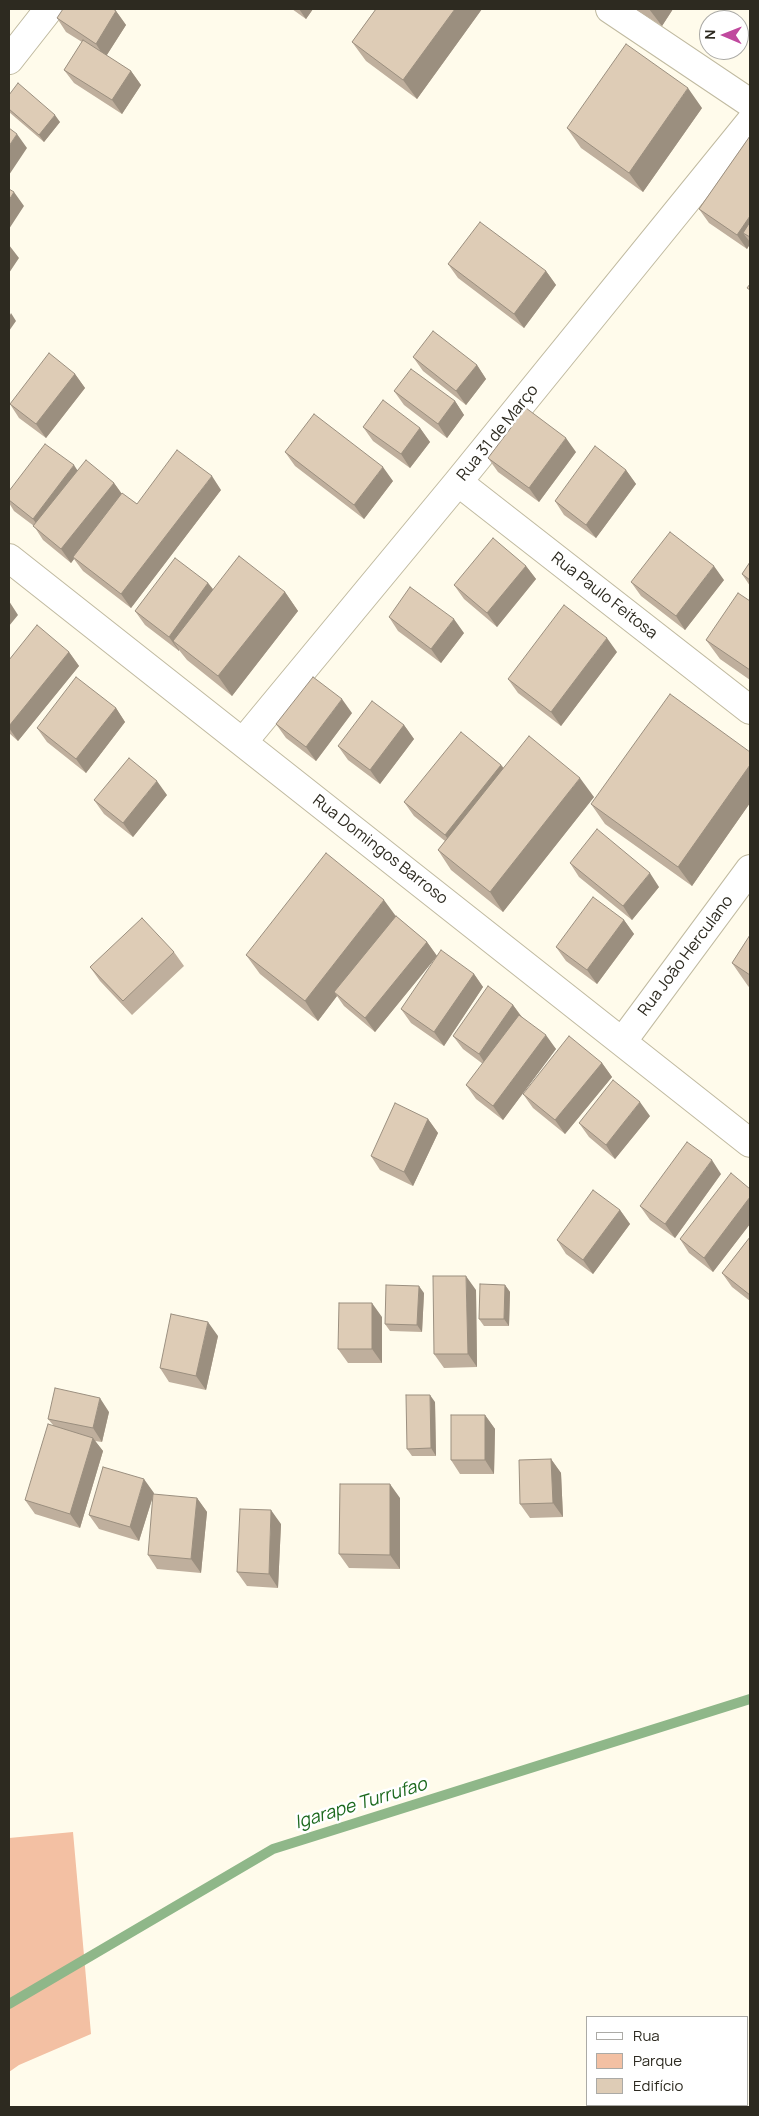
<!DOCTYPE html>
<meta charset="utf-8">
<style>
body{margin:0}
#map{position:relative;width:759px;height:2116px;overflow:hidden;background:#fffbeb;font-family:Manrope,sans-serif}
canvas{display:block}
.frame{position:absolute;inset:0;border:10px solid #2d2a20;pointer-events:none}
.legend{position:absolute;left:586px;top:2016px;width:162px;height:90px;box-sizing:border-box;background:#fff;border:1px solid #abaaa6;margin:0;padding:6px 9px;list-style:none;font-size:15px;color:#2d2a20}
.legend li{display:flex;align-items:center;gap:10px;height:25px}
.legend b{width:25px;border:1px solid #abaaa6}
.north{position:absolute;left:699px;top:10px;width:50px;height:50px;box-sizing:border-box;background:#fff;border:1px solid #abaaa6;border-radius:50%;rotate:271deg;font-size:14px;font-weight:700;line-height:20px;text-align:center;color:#2d2a20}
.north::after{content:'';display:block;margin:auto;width:18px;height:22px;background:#c0499e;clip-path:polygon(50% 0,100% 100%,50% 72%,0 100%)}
</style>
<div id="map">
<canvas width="759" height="2116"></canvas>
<div class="frame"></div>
<ul class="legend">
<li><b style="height:6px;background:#fff"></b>Rua</li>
<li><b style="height:14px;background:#f3c0a3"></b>Parque</li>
<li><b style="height:14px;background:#deccb6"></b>Edifício</li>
</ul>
<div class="north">N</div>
</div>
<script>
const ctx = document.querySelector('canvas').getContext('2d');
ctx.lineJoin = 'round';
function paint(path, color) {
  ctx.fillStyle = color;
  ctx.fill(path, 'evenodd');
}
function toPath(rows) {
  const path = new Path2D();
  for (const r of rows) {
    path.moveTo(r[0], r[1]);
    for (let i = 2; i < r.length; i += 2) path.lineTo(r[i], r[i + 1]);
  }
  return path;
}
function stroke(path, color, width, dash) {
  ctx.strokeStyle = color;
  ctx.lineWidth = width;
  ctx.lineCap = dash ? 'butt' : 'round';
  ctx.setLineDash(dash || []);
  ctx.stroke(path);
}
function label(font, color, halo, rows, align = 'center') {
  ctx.font = font + ' Manrope,sans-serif';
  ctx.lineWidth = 5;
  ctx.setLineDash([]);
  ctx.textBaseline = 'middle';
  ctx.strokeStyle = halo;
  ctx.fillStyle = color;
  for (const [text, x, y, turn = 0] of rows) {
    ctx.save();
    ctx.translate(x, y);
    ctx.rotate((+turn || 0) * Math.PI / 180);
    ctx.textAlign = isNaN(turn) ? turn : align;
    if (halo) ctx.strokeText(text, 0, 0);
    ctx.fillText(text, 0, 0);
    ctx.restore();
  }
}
paint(toPath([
 [73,1832,91,2034,19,2065,9,2072,9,1838]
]), '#f3c0a3');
stroke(toPath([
 [9,2004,273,1849,750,1699]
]), '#8fb789', 10);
const street = toPath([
 [610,9,750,103],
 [9,60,49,9],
 [458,482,750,710],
 [9,558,750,1143],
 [243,742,458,482,750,122],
 [622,1042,750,869]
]);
stroke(street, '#c0baa0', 30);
stroke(street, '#fff', 28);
paint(toPath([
 [292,9,313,9,306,19],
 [376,9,482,9,417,99,366,61,352,42],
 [635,9,673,9,662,26],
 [116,11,126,25,106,56,131,71,141,85,122,114,74,83,64,70,82,42,66,32,57,18],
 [9,95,60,122,44,142,9,112],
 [702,108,643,192,581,148,567,128],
 [750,136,750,244,747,249,709,223,699,209],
 [448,264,546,271,556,285,524,328,458,278],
 [413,357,477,365,486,379,466,405,423,371],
 [75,374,85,388,46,438,19,418,10,404],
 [394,391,455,401,464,415,447,438,404,405],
 [363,427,420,428,430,442,410,468,373,441],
 [285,452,393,481,364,519,295,466],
 [576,452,539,502,498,472,488,458],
 [626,470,636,484,596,538,564,515,555,501],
 [77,471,114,483,122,494,137,504,221,490,131,608,83,571,74,559,71,563,43,540,34,526,14,511,9,503,9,491],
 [750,562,750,586,742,574],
 [526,566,536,579,497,627,464,599,454,585],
 [724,580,685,630,641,596,631,582],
 [208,583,213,589,285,592,298,611,232,696,187,660,179,650,179,651,145,625,135,611],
 [750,601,750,680,720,659,706,640],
 [389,617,464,633,441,663,398,631],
 [69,652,79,666,18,741,9,733,9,660],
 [617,652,561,726,518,693,508,679],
 [116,708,125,722,86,773,47,742,37,728],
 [352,713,316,761,286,738,276,724],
 [404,725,414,739,380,784,348,760,338,746],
 [750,752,750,803,692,886,605,824,591,804],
 [501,765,504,768,594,797,503,912,451,870,438,850,445,841,414,816,404,802],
 [167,795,133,837,104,814,94,800],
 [570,863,659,887,632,920,579,877],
 [397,917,427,942,437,956,375,1032,344,1006,337,996,318,1021,260,974,246,955],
 [624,920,634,934,597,984,566,961,556,947],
 [750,935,750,988,748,986,732,963],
 [174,952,184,966,132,1015,100,981,90,967],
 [474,974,483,987,444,1046,411,1023,401,1009],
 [513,1005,522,1017,556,1049,503,1120,476,1099,466,1085,483,1064,463,1049,453,1036],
 [602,1063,612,1077,565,1134,533,1108,523,1094],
 [650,1116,615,1159,589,1137,579,1123],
 [428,1119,438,1133,413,1186,380,1170,371,1156],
 [721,1174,675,1238,650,1220,640,1206],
 [750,1189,750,1224,713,1272,689,1253,680,1239],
 [620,1210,630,1224,593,1274,566,1254,557,1240],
 [750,1237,750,1301,732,1287,722,1273],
 [505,1285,510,1292,509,1326,484,1326,479,1319],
 [476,1290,477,1367,444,1368,434,1354],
 [424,1293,422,1332,390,1331,385,1324],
 [382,1317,382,1363,348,1363,338,1349],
 [218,1336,206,1390,169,1382,160,1368],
 [435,1402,436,1456,412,1456,407,1449],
 [109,1412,102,1442,95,1441,103,1451,80,1528,35,1514,25,1500,53,1425,48,1419],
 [485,1415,495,1429,494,1474,460,1474,451,1460],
 [551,1459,561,1473,563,1517,530,1518,520,1504],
 [154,1493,139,1541,99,1529,89,1515],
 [197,1498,207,1512,201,1573,157,1569,148,1555],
 [400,1498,400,1569,349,1568,339,1554],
 [281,1524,278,1588,247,1586,237,1572]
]), '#bfaf9d');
paint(toPath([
 [299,9,313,9,306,19],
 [455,9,482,9,417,99,403,80],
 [649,9,673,9,662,26],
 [116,11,126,25,105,58,96,44],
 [131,71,141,85,122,114,112,100],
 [688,88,702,108,643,192,629,173],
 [55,115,60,122,44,142,39,135],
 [17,134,27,148,9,175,9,146],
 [14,192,24,206,9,229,9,200],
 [750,216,750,237,743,233,750,242,750,244,747,249,737,235],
 [9,245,19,258,9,273],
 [546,271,556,285,524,328,514,314],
 [11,313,16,321,9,331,9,317],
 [477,365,486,379,466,405,456,391],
 [75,374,85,388,46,438,36,424],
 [455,401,464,415,447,438,438,424],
 [420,428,430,442,410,468,401,454],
 [566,438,576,452,539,502,529,488],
 [74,465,83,479,43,533,33,519],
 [383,467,393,481,364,519,354,505],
 [626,470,636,484,596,538,586,525],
 [212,476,221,490,131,608,121,594],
 [114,483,124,497,73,557,74,559,71,563,61,549],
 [526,566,536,579,497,627,487,613],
 [714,566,724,580,685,630,676,616],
 [208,583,218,596,173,641,179,650,179,651,169,637],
 [285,592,298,611,232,696,218,676],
 [9,601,18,615,9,626],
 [454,619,464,633,441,663,431,649],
 [607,638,617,652,561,726,551,712],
 [69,652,79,666,18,741,9,728,9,726],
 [342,699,352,713,316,761,306,747],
 [116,708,125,722,86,773,76,759],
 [404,725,414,739,380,784,370,770],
 [501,765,511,779,455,849,445,835],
 [750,765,750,803,692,886,678,867],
 [580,778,594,797,503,912,490,892],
 [157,781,167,795,133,837,123,823],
 [650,873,659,887,632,920,623,906],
 [384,900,398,919,334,992,337,996,318,1021,305,1001],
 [624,920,634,934,597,984,587,970],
 [427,942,437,956,375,1032,365,1018],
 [474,974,483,987,444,1046,434,1032],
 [513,1005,523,1019,488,1068,479,1054],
 [546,1035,556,1049,503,1120,493,1106],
 [602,1063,612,1077,565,1134,555,1120],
 [640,1102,650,1116,615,1159,606,1145],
 [428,1119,438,1133,413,1186,404,1172],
 [712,1160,721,1174,675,1238,665,1224],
 [750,1197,750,1224,713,1272,704,1258],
 [620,1210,630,1224,593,1274,583,1260],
 [466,1276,476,1290,477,1367,468,1354],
 [505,1285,510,1292,509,1326,504,1319],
 [419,1286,424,1293,422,1332,417,1325],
 [372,1303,382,1317,382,1363,372,1349],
 [208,1322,218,1336,206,1390,196,1376],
 [430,1395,435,1402,436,1456,431,1448],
 [100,1398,109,1412,102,1442,93,1428],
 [485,1415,495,1429,494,1474,485,1460],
 [93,1438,103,1451,80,1528,70,1514],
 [551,1459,561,1473,563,1517,553,1503],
 [144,1479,154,1493,139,1541,130,1527],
 [390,1484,400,1498,400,1569,390,1555],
 [197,1498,207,1512,201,1573,191,1559],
 [271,1510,281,1524,278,1588,269,1574]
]), '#9b8f7f');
const building = toPath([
 [63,9,113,9,116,11,96,44,57,18,63,9],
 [376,9,455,9,403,80,352,42,376,9],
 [83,40,131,71,112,100,64,70,83,40],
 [626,44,688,88,629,173,567,128,626,44],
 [18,83,55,115,39,135,9,109,9,95,18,83],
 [9,128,17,134,9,146,9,128],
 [750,136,750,216,737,235,699,209,750,136],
 [9,189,14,192,9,200,9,189],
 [480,222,546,271,514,314,448,264,480,222],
 [750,222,750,237,743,233,750,222],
 [750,284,750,290,747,288,750,284],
 [433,331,477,365,456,391,413,357,433,331],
 [49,353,75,374,36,424,10,404,49,353],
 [411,369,455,401,438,424,394,391,411,369],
 [383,400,420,428,401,454,363,427,383,400],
 [526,408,566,438,529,488,488,458,526,408],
 [314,414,383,467,354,505,285,452,314,414],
 [45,444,74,465,33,519,9,500,9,491,45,444],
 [595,446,626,470,586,525,555,501,595,446],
 [177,450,212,476,121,594,73,557,122,493,137,504,177,450],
 [86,460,114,483,61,549,33,526,86,460],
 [670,532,714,566,676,616,631,582,670,532],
 [493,538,526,566,487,613,454,585,493,538],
 [239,556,285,592,218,676,173,641,239,556],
 [175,558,208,583,169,637,135,611,175,558],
 [750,562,750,580,742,574,750,562],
 [410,587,454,619,431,649,389,617,410,587],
 [738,593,750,601,750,670,706,640,738,593],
 [564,605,607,638,551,712,508,679,564,605],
 [37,625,69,652,9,726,9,660,37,625],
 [76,677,116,708,76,759,37,728,76,677],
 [313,677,342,699,306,747,276,724,313,677],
 [670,694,750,752,750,765,678,867,591,804,670,694],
 [372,701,404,725,370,770,338,746,372,701],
 [461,732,501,765,445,835,404,802,461,732],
 [529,736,580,778,490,892,438,850,529,736],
 [129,758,157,781,123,823,94,800,129,758],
 [597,829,650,873,623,906,570,863,597,829],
 [326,853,384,900,305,1001,246,955,326,853],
 [593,897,624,920,587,970,556,947,593,897],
 [396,916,427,942,365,1018,334,992,396,916],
 [142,918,174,952,123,1001,90,967,142,918],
 [750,935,750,975,732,963,750,935],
 [441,950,474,974,434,1032,401,1009,441,950],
 [488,986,513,1005,479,1054,453,1036,488,986],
 [519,1015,546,1035,493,1106,466,1085,519,1015],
 [569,1036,602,1063,555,1120,523,1094,569,1036],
 [613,1080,640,1102,606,1145,579,1123,613,1080],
 [395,1103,428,1119,404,1172,371,1156,395,1103],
 [687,1142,712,1160,665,1224,640,1206,687,1142],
 [731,1173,750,1189,750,1197,704,1258,680,1239,731,1173],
 [593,1190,620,1210,583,1260,557,1240,593,1190],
 [750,1237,750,1295,722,1273,750,1237],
 [433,1276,466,1276,468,1354,434,1354,433,1276],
 [480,1284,505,1285,504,1319,479,1319,480,1284],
 [386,1285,419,1286,417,1325,385,1324,386,1285],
 [339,1303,372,1303,372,1349,338,1349,339,1303],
 [171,1314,208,1322,196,1376,160,1368,171,1314],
 [55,1388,100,1398,93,1428,48,1419,55,1388],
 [406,1395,430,1395,431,1448,407,1449,406,1395],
 [451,1415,485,1415,485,1460,451,1460,451,1415],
 [48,1424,93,1438,70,1514,25,1500,48,1424],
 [551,1459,553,1503,520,1504,519,1460,551,1459],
 [103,1467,144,1479,130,1527,89,1515,103,1467],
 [340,1484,390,1484,390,1555,339,1554,340,1484],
 [153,1494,197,1498,191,1559,148,1555,153,1494],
 [240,1509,271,1510,269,1574,237,1572,240,1509]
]);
paint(building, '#deccb6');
stroke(building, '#9b8f7f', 1);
label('16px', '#2d2a20', '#fff', [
 ["Rua 31 de Março",498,433,-51],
 ["Rua Paulo Feitosa",604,596,38],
 ["Rua Domingos Barroso",380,850,38],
 ["Rua João Herculano",686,956,-53]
]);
label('italic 18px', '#1c691e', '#fff', [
 ["Igarape Turrufao",361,1804,-17]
]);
</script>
